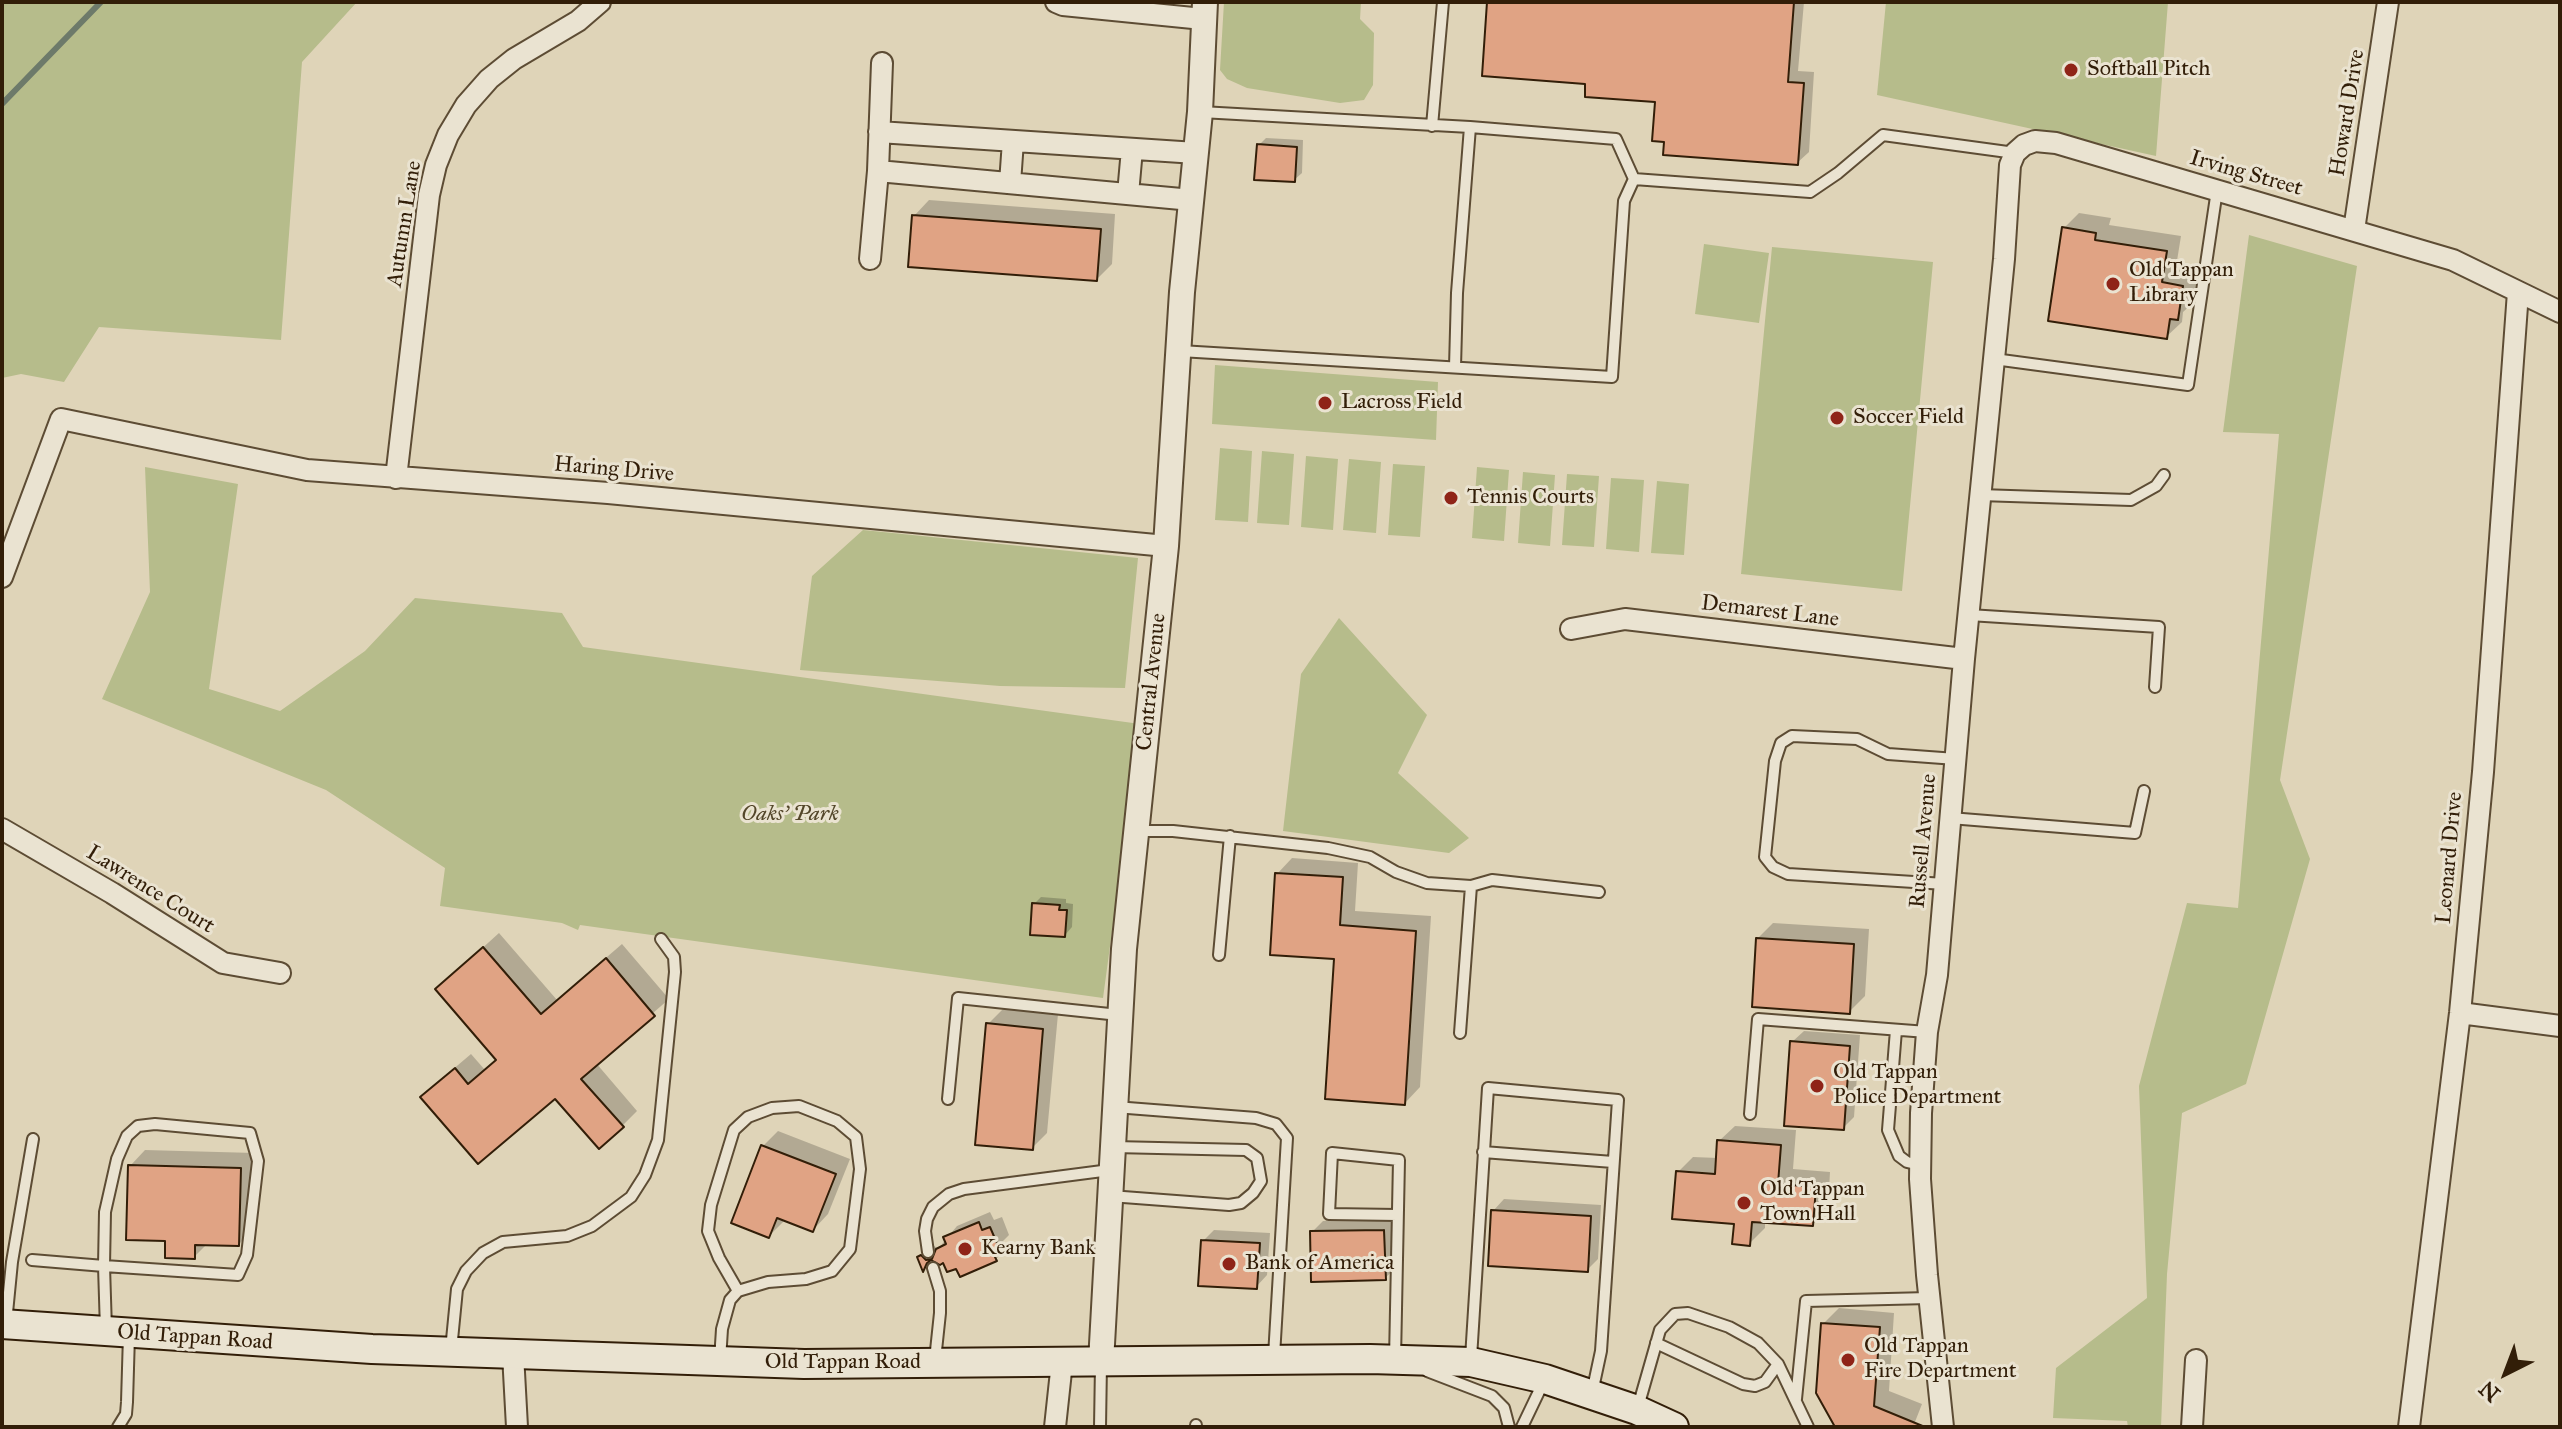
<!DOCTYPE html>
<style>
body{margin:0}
#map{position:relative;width:2562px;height:1429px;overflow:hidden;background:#dfd4b8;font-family:"IM FELL Great Primer",serif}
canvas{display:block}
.frame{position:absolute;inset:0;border:4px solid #321e08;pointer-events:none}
.north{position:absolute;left:2466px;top:1333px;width:80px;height:80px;-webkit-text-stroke:6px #eae3d1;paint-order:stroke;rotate:222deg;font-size:22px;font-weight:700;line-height:32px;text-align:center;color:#321e08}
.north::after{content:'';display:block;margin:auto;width:28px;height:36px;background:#321e08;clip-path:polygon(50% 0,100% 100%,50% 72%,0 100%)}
</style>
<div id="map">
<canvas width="2562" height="1429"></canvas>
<div class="frame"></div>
<div class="north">N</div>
</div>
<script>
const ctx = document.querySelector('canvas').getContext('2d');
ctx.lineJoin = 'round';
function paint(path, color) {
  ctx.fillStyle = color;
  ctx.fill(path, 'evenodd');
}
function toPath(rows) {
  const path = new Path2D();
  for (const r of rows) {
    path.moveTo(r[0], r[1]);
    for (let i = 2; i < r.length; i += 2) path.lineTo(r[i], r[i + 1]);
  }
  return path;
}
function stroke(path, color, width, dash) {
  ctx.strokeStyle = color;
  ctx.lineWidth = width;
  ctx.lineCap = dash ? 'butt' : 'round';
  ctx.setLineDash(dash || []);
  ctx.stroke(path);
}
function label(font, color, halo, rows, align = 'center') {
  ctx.font = font + ' "IM FELL Great Primer",serif';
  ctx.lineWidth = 6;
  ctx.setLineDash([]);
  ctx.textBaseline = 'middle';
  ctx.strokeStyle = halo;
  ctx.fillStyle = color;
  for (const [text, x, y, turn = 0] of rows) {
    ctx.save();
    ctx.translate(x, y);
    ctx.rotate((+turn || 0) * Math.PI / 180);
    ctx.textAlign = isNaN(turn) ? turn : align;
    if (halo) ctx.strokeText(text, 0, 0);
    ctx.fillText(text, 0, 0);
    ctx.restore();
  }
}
paint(toPath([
 [2,2,357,2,302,62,281,340,99,327,64,382,21,374,2,378],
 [1224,2,1361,2,1360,19,1374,33,1373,85,1364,100,1340,103,1247,88,1227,79,1220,70],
 [1886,2,2168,2,2156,156,1877,95],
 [2249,235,2357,266,2280,780,2310,859,2246,1084,2182,1113,2167,1274,2161,1427,2128,1427,2127,1421,2053,1418,2056,1368,2147,1298,2139,1086,2187,903,2238,908,2279,434,2223,432],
 [1704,244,1769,253,1759,323,1695,314],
 [1772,247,1933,262,1902,591,1741,574],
 [1215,365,1438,382,1436,440,1212,424],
 [1220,448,1252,451,1248,522,1215,520],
 [1262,451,1294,454,1289,525,1257,523],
 [1306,456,1338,459,1333,530,1301,527],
 [1349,459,1381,462,1376,533,1343,530],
 [1393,464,1425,466,1420,537,1388,535],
 [145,467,238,484,209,689,280,711,365,651,415,598,562,613,583,647,1140,724,1103,998,580,925,578,930,562,923,440,906,445,868,326,790,102,699,150,592],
 [1477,467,1509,470,1504,541,1472,538],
 [1523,472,1555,475,1550,546,1518,543],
 [1567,474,1599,476,1594,547,1562,545],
 [1611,478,1644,480,1639,552,1606,549],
 [1657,481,1689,484,1684,555,1651,553],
 [863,530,1138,558,1125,688,1000,686,800,670,812,576],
 [1339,618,1427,715,1398,773,1469,838,1449,853,1283,831,1301,674]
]), '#b6bc8b');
paint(toPath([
 [1489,2,1804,2,1798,71,1814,72,1809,152,1797,163,1666,140,1657,100,1587,82],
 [1266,138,1303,140,1302,173,1294,180,1259,145],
 [929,200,1115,214,1112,264,1097,279,914,216],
 [2079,213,2111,218,2109,225,2181,236,2176,267,2198,271,2193,303,2183,312,2182,322,2166,337,2064,228],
 [1292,858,1358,863,1355,911,1431,916,1420,1087,1405,1103,1336,957,1277,874],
 [1041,897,1066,899,1066,903,1073,904,1072,927,1065,935,1034,904],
 [1773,923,1869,929,1865,996,1849,1012,1758,938],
 [499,933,557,1000,622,944,669,999,596,1063,637,1111,622,1126,555,1096,438,1082,471,1054,485,1070,498,1059,437,989],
 [1003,1009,1058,1014,1047,1133,1032,1148,988,1024],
 [1804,1031,1860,1035,1854,1117,1843,1128,1792,1042],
 [1735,1126,1796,1130,1793,1169,1830,1172,1828,1209,1813,1224,1765,1221,1765,1228,1749,1244,1736,1222,1678,1172,1693,1157,1718,1158,1719,1141],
 [778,1131,850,1159,828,1214,813,1230,784,1221,769,1236,763,1146],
 [145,1150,255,1153,254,1229,239,1244,208,1243,194,1257,167,1239,130,1166],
 [1504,1199,1601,1205,1598,1259,1587,1270,1493,1211],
 [990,1212,994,1220,1002,1217,1009,1235,1003,1241,1007,1248,995,1260,957,1266,934,1258,924,1269,919,1258,930,1246,933,1245,938,1249,957,1226],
 [1395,1219,1397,1267,1385,1278,1312,1232,1323,1221],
 [1214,1230,1270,1233,1267,1275,1256,1287,1203,1241],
 [1839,1308,1894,1313,1889,1391,1922,1404,1913,1427,1837,1427,1823,1324]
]), '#0003');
stroke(toPath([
 [2,104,101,2]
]), '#6d7a6a', 6);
const building = toPath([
 [1487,2,1794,2,1788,82,1804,83,1798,165,1663,155,1664,142,1652,141,1655,102,1585,97,1585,84,1482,76,1487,2],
 [1257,144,1297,147,1295,182,1254,180,1257,144],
 [912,215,1101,229,1097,281,908,267,912,215],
 [2062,227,2096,233,2095,240,2167,251,2162,282,2183,286,2178,320,2170,319,2167,339,2048,321,2062,227],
 [1275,873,1343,877,1340,925,1416,931,1405,1105,1325,1099,1334,959,1270,955,1275,873],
 [1032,903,1060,905,1059,910,1067,910,1065,937,1030,935,1032,903],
 [1756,938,1854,944,1850,1014,1752,1007,1756,938],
 [483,947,541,1014,606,958,655,1016,581,1079,624,1127,599,1149,555,1099,478,1164,420,1097,455,1068,468,1084,496,1060,435,989,483,947],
 [986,1023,1043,1029,1033,1150,975,1145,986,1023],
 [1790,1041,1850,1046,1844,1130,1784,1126,1790,1041],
 [1717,1140,1781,1145,1778,1184,1816,1187,1813,1226,1752,1222,1750,1246,1732,1244,1734,1224,1672,1219,1676,1171,1715,1174,1717,1140],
 [761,1145,836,1174,813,1232,777,1218,769,1238,731,1223,761,1145],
 [128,1165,241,1168,239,1246,195,1245,195,1259,165,1258,165,1241,126,1240,128,1165],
 [1491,1210,1591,1216,1588,1272,1488,1266,1491,1210],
 [979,1222,982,1230,990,1227,999,1248,992,1251,997,1261,960,1277,956,1269,947,1272,943,1263,940,1265,931,1260,927,1263,923,1272,917,1257,921,1255,926,1260,932,1259,936,1249,946,1244,943,1237,979,1222],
 [1384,1230,1386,1280,1311,1282,1310,1231,1384,1230],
 [1201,1240,1260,1243,1257,1289,1198,1286,1201,1240],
 [1821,1323,1880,1327,1874,1406,1925,1427,1835,1427,1816,1393,1821,1323]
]);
paint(building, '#e0a384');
stroke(building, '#321e08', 2);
const service = toPath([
 [1432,126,1443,2],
 [1634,179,1810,192,1838,173,1883,135,2015,153],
 [1180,351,1612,377,1624,201,1634,179,1616,139,1470,127,1201,112],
 [1994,359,2188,385,2217,190],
 [1455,367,1457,293,1470,127],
 [1980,495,2131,500,2156,486,2164,475],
 [1969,615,2159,627,2155,687],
 [1950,818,2135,833,2144,791],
 [1137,831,1173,831,1328,848,1370,857,1396,872,1427,883,1471,886,1460,1033],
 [1945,884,1788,874,1773,867,1765,857,1775,761,1781,743,1792,736,1857,739,1888,754,1956,759],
 [1471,886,1492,880,1599,892],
 [1219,955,1230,836],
 [1896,1030,1888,1130,1899,1156,1907,1162,1920,1165],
 [948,1099,958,998,1119,1015],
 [1115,1107,1256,1118,1276,1124,1287,1138,1274,1356],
 [1750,1114,1758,1019,1927,1032],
 [1483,1152,1613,1162],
 [1110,1196,1229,1205,1241,1203,1253,1193,1261,1181,1257,1158,1246,1150,1114,1147],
 [928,1252,925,1231,927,1219,933,1207,949,1194,964,1189,1110,1170],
 [32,1260,104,1266,238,1275,247,1255,258,1161,250,1133,155,1124,138,1126,127,1136,117,1159,105,1212,104,1266,106,1330],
 [933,1268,940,1291,940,1313,935,1360],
 [6,1323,12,1262,33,1139],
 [1656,1343,1743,1384,1755,1386,1765,1382,1778,1364],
 [451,1350,457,1289,466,1271,483,1253,503,1242,567,1236,592,1226,631,1197,645,1175,658,1140,675,972,674,957,661,939],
 [1471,1358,1488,1088,1618,1100,1601,1351,1592,1393],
 [1395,1359,1399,1160,1332,1153,1329,1214,1397,1215],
 [720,1360,722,1329,730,1300,738,1291,768,1282,806,1279,832,1271,850,1249,860,1169,856,1137,837,1121,799,1106,772,1108,748,1117,734,1130,711,1205,708,1231,719,1258,738,1291],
 [1427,1371,1492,1396,1504,1408,1509,1427],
 [1796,1399,1806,1301,1929,1298],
 [1638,1407,1660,1330,1675,1314,1688,1313,1729,1327,1758,1343,1778,1364,1808,1427],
 [1196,1425,1196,1427],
 [118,1427,126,1414,127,1402,129,1335],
 [1100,1427,1101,1364],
 [1522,1427,1544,1381]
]);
const minor = toPath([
 [1056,2,1063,5,1203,19],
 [879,132,1196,153],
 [878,171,1192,200],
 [1010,183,1013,141],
 [1128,194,1132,149],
 [2354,230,2388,2],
 [870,259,878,171,882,63],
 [396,478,429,195,436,165,448,135,466,105,489,79,514,59,578,21,600,2],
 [2,577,61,419,307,470,608,493,1166,546],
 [1571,629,1625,619,1964,659],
 [2,829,112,893,223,963,280,973],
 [2460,1013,2560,1026],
 [513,1354,517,1427],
 [1055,1427,1062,1362],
 [1943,1427,1927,1275,1920,1179,1921,1113,1927,1032,1937,975,1964,659,2004,259,2010,165,2015,153,2024,145,2035,141,2056,143,2453,260,2560,312],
 [2192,1427,2196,1360],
 [2409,1427,2460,1013,2483,772,2518,292]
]);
const tertiary = toPath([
 [1101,1362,1124,949,1166,546,1182,292,1200,112,1205,2]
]);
const secondary = toPath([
 [2,1324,372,1349,804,1364,1370,1359,1471,1362,1545,1379,1637,1410,1674,1427]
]);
stroke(service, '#5d4c34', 14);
stroke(minor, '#5d4c34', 24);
stroke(tertiary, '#5d4c34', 28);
stroke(secondary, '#321e08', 32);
stroke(service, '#eae3d1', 10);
stroke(minor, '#eae3d1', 20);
stroke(tertiary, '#eae3d1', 24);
stroke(secondary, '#eae3d1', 28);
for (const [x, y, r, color] of [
 [2071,70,8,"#8f2418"],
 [2113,284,8,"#8f2418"],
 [1325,403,8,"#8f2418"],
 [1837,418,8,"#8f2418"],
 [1451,498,8,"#8f2418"],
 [1817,1086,8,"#8f2418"],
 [1744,1203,8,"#8f2418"],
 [965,1249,8,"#8f2418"],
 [1229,1264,8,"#8f2418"],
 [1848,1360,8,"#8f2418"]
]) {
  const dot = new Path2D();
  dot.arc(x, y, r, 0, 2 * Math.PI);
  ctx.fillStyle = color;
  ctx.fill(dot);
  stroke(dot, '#eae3d1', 3);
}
label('22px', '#321e08', '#eae3d1', [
 ["Softball Pitch",2087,70],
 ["Old Tappan",2129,271],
 ["Library",2129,296],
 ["Lacross Field",1341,403],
 ["Soccer Field",1853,418],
 ["Tennis Courts",1467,498],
 ["Old Tappan",1833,1073],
 ["Police Department",1833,1098],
 ["Old Tappan",1760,1190],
 ["Town Hall",1760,1215],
 ["Kearny Bank",981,1249],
 ["Bank of America",1245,1264],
 ["Old Tappan",1864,1347],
 ["Fire Department",1864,1372]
], 'left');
label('22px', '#321e08', '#eae3d1', [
 ["Howard Drive",2348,113,-81],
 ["Irving Street",2246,174,16],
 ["Autumn Lane",405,224,-81],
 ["Haring Drive",614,470,5],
 ["Demarest Lane",1770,612,7],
 ["Central Avenue",1152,682,-84],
 ["Russell Avenue",1924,841,-85],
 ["Leonard Drive",2450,858,-85],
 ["Lawrence Court",150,890,32],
 ["Old Tappan Road",195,1338,4],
 ["Old Tappan Road",843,1363]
]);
label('italic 22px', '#534629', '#eae3d1', [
 ["Oaks' Park",790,815]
]);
</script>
